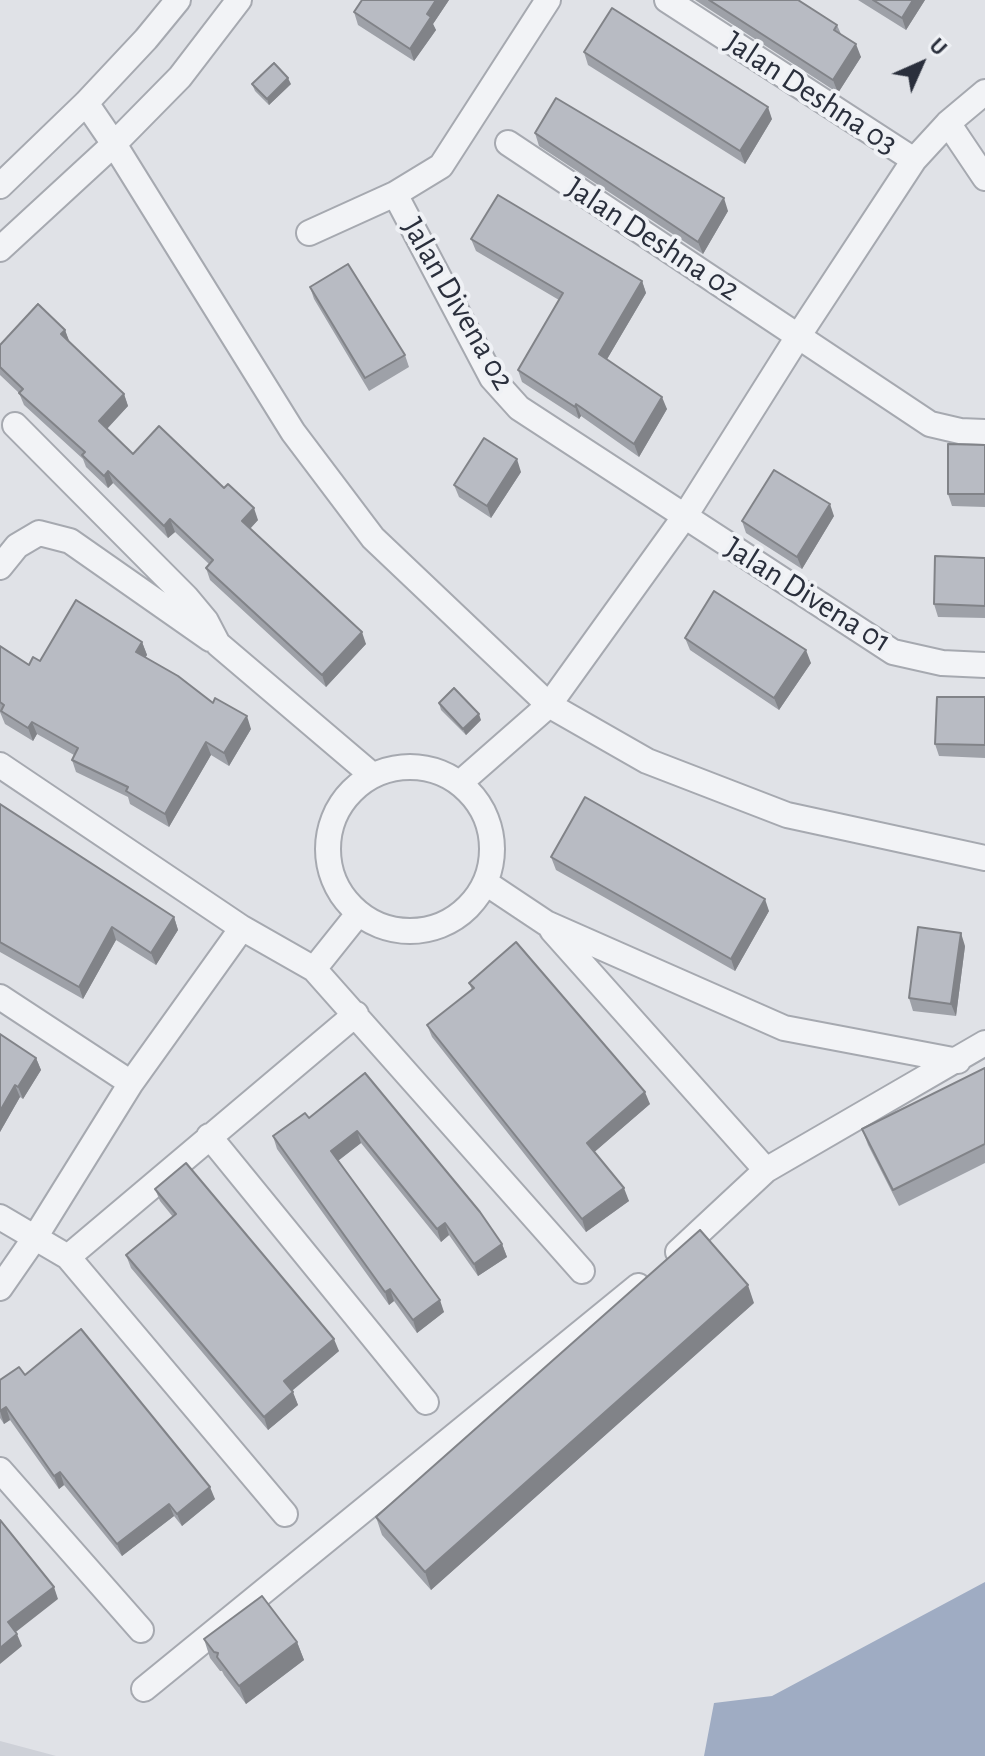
<!DOCTYPE html>
<style>
body{margin:0}
#map{position:relative;width:985px;height:1756px;overflow:hidden;background:#e0e2e7;font-family:"Alegreya Sans",sans-serif}
canvas{display:block}
.north{position:absolute;left:881px;top:24px;width:80px;height:80px;-webkit-text-stroke:6px #eff1f5;paint-order:stroke;rotate:45deg;font-size:22px;font-weight:700;line-height:32px;text-align:center;color:#2a2f3c}
.north::after{content:'';display:block;margin:auto;width:28px;height:36px;background:#2a2f3c;clip-path:polygon(50% 0,100% 100%,50% 72%,0 100%)}
</style>
<div id="map">
<canvas width="985" height="1756"></canvas>
<div class="north">U</div>
</div>
<script>
const ctx = document.querySelector('canvas').getContext('2d');
ctx.lineJoin = 'round';
function paint(path, color) {
  ctx.fillStyle = color;
  ctx.fill(path, 'evenodd');
}
function toPath(rows) {
  const path = new Path2D();
  for (const r of rows) {
    if (r.length === 3) {
      path.moveTo(r[0] + r[2], r[1]);
      path.arc(r[0], r[1], r[2], 0, 2 * Math.PI);
      continue;
    }
    path.moveTo(r[0], r[1]);
    for (let i = 2; i < r.length; i += 2) path.lineTo(r[i], r[i + 1]);
  }
  return path;
}
function stroke(path, color, width, dash) {
  ctx.strokeStyle = color;
  ctx.lineWidth = width;
  ctx.lineCap = dash ? 'butt' : 'round';
  ctx.setLineDash(dash || []);
  ctx.stroke(path);
}
function label(font, color, halo, rows, align = 'center') {
  ctx.font = font + ' "Alegreya Sans",sans-serif';
  ctx.lineWidth = 8;
  ctx.setLineDash([]);
  ctx.textBaseline = 'middle';
  ctx.strokeStyle = halo;
  ctx.fillStyle = color;
  for (const [text, x, y, turn = 0] of rows) {
    ctx.save();
    ctx.translate(x, y);
    ctx.rotate((+turn || 0) * Math.PI / 180);
    ctx.textAlign = isNaN(turn) ? turn : align;
    if (halo) ctx.strokeText(text, 0, 0);
    ctx.fillText(text, 0, 0);
    ctx.restore();
  }
}
paint(toPath([
 [0,1741,45,1753,56,1756,0,1756]
]), '#ced1d8');
paint(toPath([
 [985,1582,985,1756,704,1756,714,1703,772,1696]
]), '#9facc3');
const street = toPath([
 [667,0,914,160],
 [86,103,114,144,293,432,373,538,549,705,647,761,787,815,985,858],
 [948,123,985,178],
 [508,143,930,424,960,431,985,432],
 [0,186,86,103,146,39,178,0],
 [395,194,492,378,519,408,893,652,942,663,985,665],
 [309,233,395,194,441,166,548,0],
 [0,249,114,144,180,77,239,0],
 [15,425,186,597,206,621,218,644,372,775],
 [0,567,17,546,39,533,70,541,210,639],
 [0,765,242,928,314,969,582,1271],
 [410,849,82],
 [460,783,549,705,685,516,799,335,914,160,948,123,985,92],
 [486,883,546,923,784,1028,958,1061],
 [552,930,766,1170],
 [314,969,358,914],
 [0,997,131,1083],
 [209,1136,426,1402],
 [0,1217,68,1257,356,1014],
 [678,1252,766,1170,985,1043],
 [68,1257,285,1514],
 [0,1288,34,1239,131,1083,242,928],
 [0,1470,141,1630],
 [144,1689,638,1286]
]);
stroke(street, '#a6a9b0', 28);
stroke(street, '#f2f3f6', 24);
paint(toPath([
 [362,0,449,0,433,24,436,30,414,61,358,25,354,12],
 [695,0,798,0,837,25,841,34,861,57,838,93],
 [858,0,925,0,906,30],
 [584,52,772,119,745,164,588,65],
 [252,84,291,84,269,105,255,91],
 [535,133,728,211,703,254,539,146],
 [471,239,642,281,646,293,607,359,667,409,639,457,581,416,579,419,522,382,518,370,559,300,476,251],
 [310,287,405,355,409,367,369,391,314,299],
 [65,330,69,342,124,394,128,406,107,429,133,454,258,520,250,529,366,644,326,687,210,580,206,568,209,564,175,532,168,538,113,483,108,488,86,467,83,459,24,405,19,393,0,375,0,345],
 [985,445,985,507,952,506,948,494],
 [521,472,491,518,459,497,454,485],
 [834,516,802,569,746,533,742,521],
 [985,558,985,618,938,617,934,604],
 [685,638,811,663,779,710,690,650],
 [142,642,147,655,145,657,251,729,229,766,211,755,169,827,130,804,128,797,76,772,72,760,74,755,37,734,33,741,5,724,0,712,0,646,29,665,40,661],
 [985,697,985,758,939,756,935,744],
 [439,703,481,720,466,735,441,710],
 [0,804,174,917,178,930,156,965,116,940,83,999,0,952],
 [551,857,769,911,735,971,556,870],
 [965,946,956,1016,913,1011,909,998],
 [469,983,650,1104,594,1152,629,1201,586,1232,432,1037,427,1025,472,990],
 [0,1034,36,1058,41,1070,23,1099,20,1097,0,1132],
 [985,1068,985,1163,899,1206,868,1145,862,1129],
 [365,1073,502,1244,507,1257,478,1276,449,1235,441,1242,361,1143,338,1161,444,1312,417,1333,394,1301,389,1305,277,1149,273,1136,309,1118],
 [155,1189,339,1351,292,1391,298,1405,268,1430,131,1268,126,1255,173,1217,160,1201],
 [754,1303,431,1590,382,1535,376,1517],
 [25,1375,215,1499,182,1526,174,1516,122,1556,64,1485,59,1489,10,1420,4,1424,0,1418,0,1380],
 [204,1639,297,1642,304,1660,246,1704,224,1675,222,1671,220,1671,210,1658]
]), '#9ea1a8');
paint(toPath([
 [436,0,449,0,433,24,436,30,414,61,410,49,427,14],
 [913,0,925,0,906,30,902,18],
 [856,44,861,57,838,93,833,80],
 [288,78,291,84,269,105,267,99],
 [768,107,772,119,745,164,740,151],
 [724,198,728,211,703,254,698,242],
 [642,281,646,293,603,366,599,354],
 [65,330,70,343,61,334],
 [124,394,128,406,103,433,99,421],
 [662,397,667,409,639,457,634,444],
 [576,404,581,416,579,419,575,407],
 [517,459,521,472,491,518,487,506],
 [108,471,113,483,108,488,104,476],
 [830,504,834,516,802,569,797,557],
 [254,508,258,520,246,533,242,521],
 [170,519,175,532,168,538,164,526],
 [362,632,366,644,326,687,322,675],
 [142,642,147,655,141,665,136,652],
 [806,650,811,663,779,710,774,698],
 [479,714,481,720,466,735,463,729],
 [247,716,251,729,229,766,224,753],
 [32,722,37,734,33,741,28,728],
 [206,742,211,755,169,827,165,814],
 [765,899,769,911,735,971,731,959],
 [174,917,178,930,156,965,151,953],
 [112,927,116,940,83,999,79,987],
 [961,933,965,946,956,1016,951,1004],
 [36,1058,41,1070,23,1099,18,1087],
 [15,1085,20,1097,0,1132,0,1111],
 [645,1092,650,1104,591,1155,587,1143],
 [357,1131,361,1143,335,1163,331,1151],
 [624,1188,629,1201,586,1232,582,1219],
 [445,1223,449,1235,441,1242,437,1229],
 [502,1244,507,1257,478,1276,474,1264],
 [748,1285,754,1303,431,1590,425,1572],
 [390,1289,394,1301,389,1305,385,1292],
 [440,1300,444,1312,417,1333,413,1320],
 [334,1339,339,1351,288,1394,284,1381],
 [293,1392,298,1405,268,1430,264,1417],
 [6,1407,10,1420,4,1424,0,1411],
 [60,1472,64,1485,59,1489,54,1476],
 [210,1487,215,1499,182,1526,177,1514],
 [169,1504,174,1516,122,1556,117,1544],
 [54,1587,58,1599,12,1635,8,1622],
 [17,1634,22,1646,0,1664,0,1648],
 [297,1642,304,1660,246,1704,239,1686]
]), '#818388');
const building = toPath([
 [362,0,436,0,427,14,431,17,410,49,354,12,362,0],
 [709,0,798,0,837,25,834,30,856,44,833,80,709,0],
 [873,0,913,0,902,18,873,0],
 [612,8,768,107,740,151,584,52,612,8],
 [274,63,288,78,267,99,252,84,274,63],
 [556,98,724,198,698,242,535,133,556,98],
 [498,195,642,281,599,354,662,397,634,444,576,404,575,407,518,370,563,293,471,239,498,195],
 [348,264,405,355,365,378,310,287,348,264],
 [38,304,65,330,61,334,124,394,99,421,133,454,159,426,224,488,228,484,254,508,242,521,362,632,322,675,206,568,213,560,170,519,164,526,108,471,104,476,82,455,85,452,19,393,23,389,0,367,0,345,38,304],
 [484,438,517,459,487,506,454,485,484,438],
 [948,444,985,445,985,494,948,494,948,444],
 [774,470,830,504,797,557,742,521,774,470],
 [935,556,985,558,985,606,934,604,935,556],
 [714,591,806,650,774,698,685,638,714,591],
 [76,600,142,642,136,652,178,676,213,703,215,698,247,716,224,753,206,742,165,814,126,791,128,787,72,760,78,748,32,722,28,728,1,711,4,705,0,702,0,646,29,665,33,657,40,661,76,600],
 [454,688,479,714,463,729,439,703,454,688],
 [937,697,985,697,985,745,935,744,937,697],
 [585,797,765,899,731,959,551,857,585,797],
 [0,804,174,917,151,953,112,927,79,987,0,942,0,804],
 [918,927,961,933,951,1004,909,998,918,927],
 [516,942,645,1092,587,1143,624,1188,582,1219,427,1025,474,988,469,983,516,942],
 [0,1034,36,1058,18,1087,15,1085,0,1111,0,1034],
 [985,1068,985,1144,893,1190,862,1129,985,1068],
 [365,1073,480,1212,502,1244,474,1264,445,1223,437,1229,357,1131,331,1151,440,1300,413,1320,390,1289,385,1292,273,1136,305,1113,309,1118,365,1073],
 [186,1163,334,1339,284,1381,293,1392,264,1417,126,1255,176,1214,155,1189,186,1163],
 [700,1230,748,1285,425,1572,376,1517,700,1230],
 [81,1329,210,1487,177,1514,169,1504,117,1544,60,1472,54,1476,6,1407,0,1411,0,1380,19,1367,25,1375,81,1329],
 [0,1520,54,1587,8,1622,17,1634,0,1648,0,1520],
 [262,1596,297,1642,239,1686,217,1657,218,1653,214,1652,204,1639,262,1596]
]);
paint(building, '#b8bbc3');
stroke(building, '#818388', 2);
label('32px', '#2a2f3c', '#eff1f5', [
 ["Jalan Deshna 03",811,93,33],
 ["Jalan Deshna 02",653,239,33],
 ["Jalan Divena 02",458,304,60],
 ["Jalan Divena 01",808,595,32]
]);
</script>
